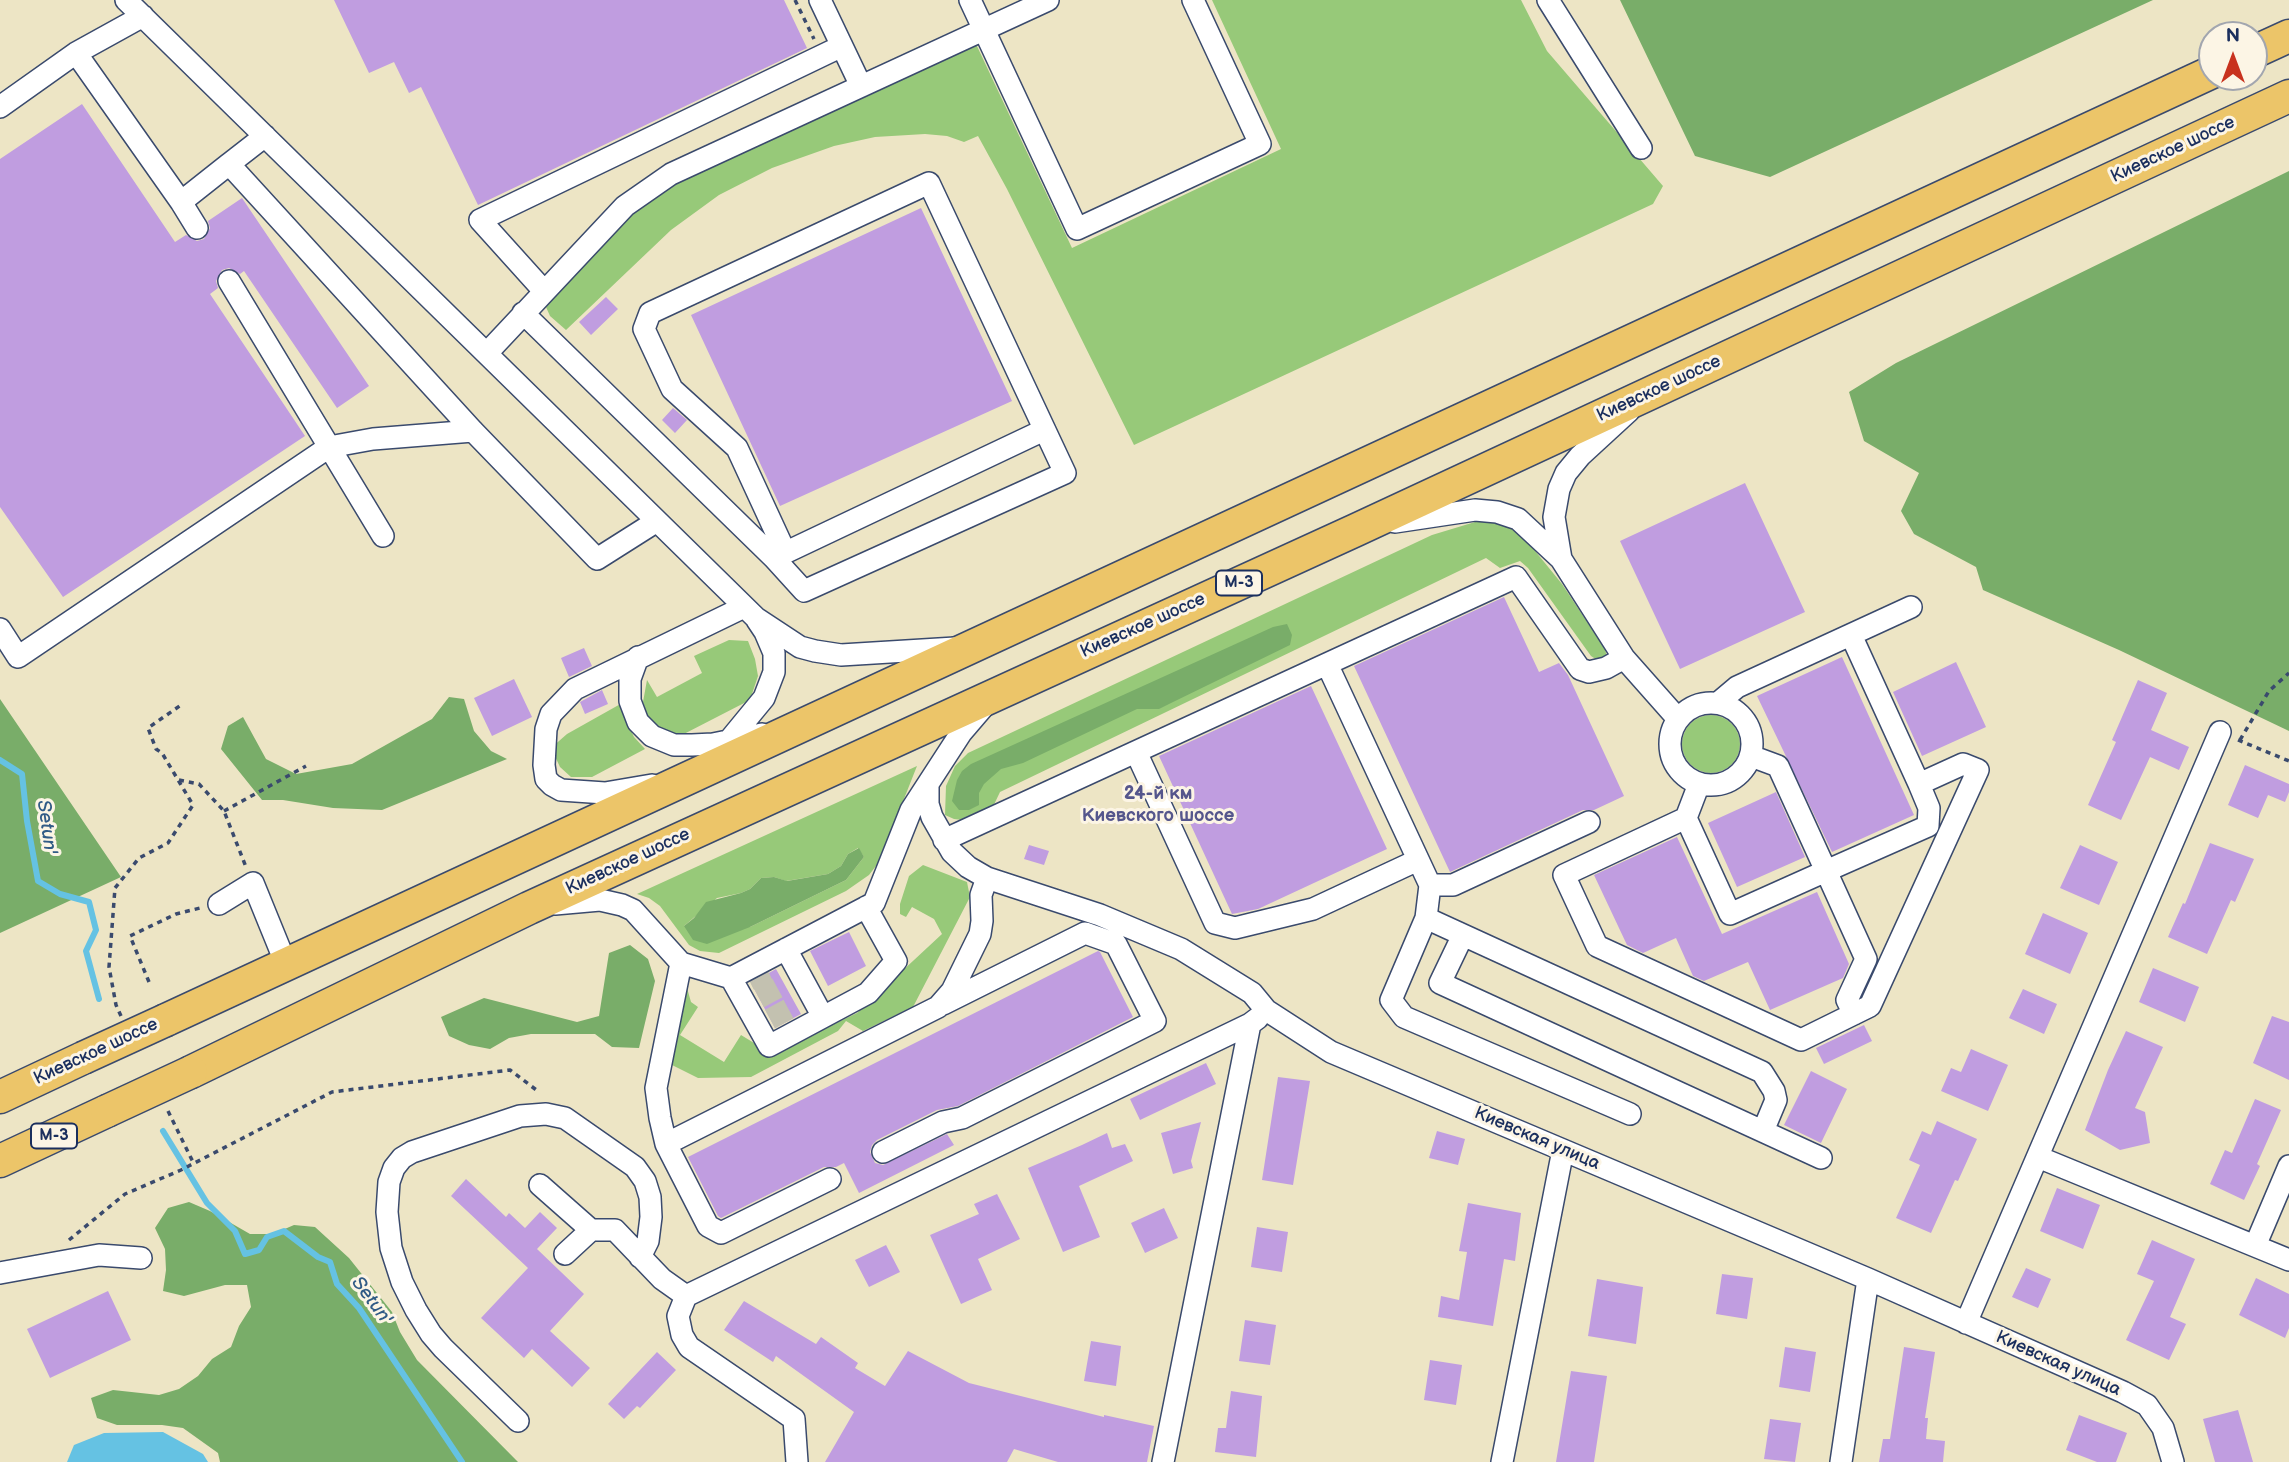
<!DOCTYPE html>
<meta charset="utf-8">
<style>
body{margin:0}
#map{position:relative;width:2289px;height:1462px;overflow:hidden;background:#ede5c5;font-family:"Balsamiq Sans",sans-serif}
canvas{display:block}
.north{position:absolute;left:2198px;top:21px;width:70px;height:70px;box-sizing:border-box;background:#fcf5e5;border:2px solid #a2a6af;border-radius:50%;rotate:0deg;font-size:19px;font-weight:700;line-height:28px;text-align:center;color:#1b2f5e}
.north::after{content:'';display:block;margin:auto;width:24px;height:32px;background:#c8321e;clip-path:polygon(50% 0,100% 100%,50% 72%,0 100%)}
</style>
<div id="map">
<canvas width="2289" height="1462"></canvas>
<div class="north">N</div>
</div>
<script>
const ctx = document.querySelector('canvas').getContext('2d');
ctx.lineJoin = 'round';
function paint(path, color) {
  ctx.fillStyle = color;
  ctx.fill(path, 'evenodd');
}
function toPath(rows) {
  const path = new Path2D();
  for (const r of rows) {
    if (r.length === 3) {
      path.moveTo(r[0] + r[2], r[1]);
      path.arc(r[0], r[1], r[2], 0, 2 * Math.PI);
      continue;
    }
    path.moveTo(r[0], r[1]);
    for (let i = 2; i < r.length; i += 2) path.lineTo(r[i], r[i + 1]);
  }
  return path;
}
function stroke(path, color, width, dash) {
  ctx.strokeStyle = color;
  ctx.lineWidth = width;
  ctx.lineCap = dash ? 'butt' : 'round';
  ctx.setLineDash(dash || []);
  ctx.stroke(path);
}
function label(font, color, halo, rows, align = 'center') {
  ctx.font = font + ' "Balsamiq Sans",sans-serif';
  ctx.lineWidth = 6;
  ctx.setLineDash([]);
  ctx.textBaseline = 'middle';
  ctx.strokeStyle = halo;
  ctx.fillStyle = color;
  for (const [text, x, y, turn = 0] of rows) {
    ctx.save();
    ctx.translate(x, y);
    ctx.rotate((+turn || 0) * Math.PI / 180);
    ctx.textAlign = isNaN(turn) ? turn : align;
    if (halo) ctx.strokeText(text, 0, 0);
    ctx.fillText(text, 0, 0);
    ctx.restore();
  }
}
paint(toPath([
 [1212,0,1521,0,1547,51,1663,186,1653,204,1134,445,1007,189,978,136,964,142,947,136,925,134,875,137,834,146,772,168,719,195,671,230,566,330,550,316,546,307,547,301,629,213,676,181,976,44,1072,248,1281,149],
 [1475,522,1497,522,1512,529,1527,541,1562,584,1605,649,1607,657,1597,660,1591,656,1528,568,1520,561,1500,568,1486,558,1000,792,990,813,971,821,954,819,945,815,946,786,955,766,968,753,1432,535],
 [729,640,748,641,755,659,758,676,750,700,680,736,668,736,649,722,643,702,647,680,657,697,702,673,694,656],
 [624,702,627,722,634,737,645,749,592,777,571,777,560,767,551,748,567,734],
 [1711,744,29],
 [917,766,879,862,869,875,846,891,719,953,700,951,689,945,660,906,649,898,637,894],
 [858,848,864,857,846,880,750,927,684,926,717,898,741,893,750,889,761,878,774,877,786,881,828,874,841,866,848,854],
 [923,865,967,882,970,897,913,1007,863,1031,846,1021,838,1031,751,1077,698,1078,660,1059,680,990,687,988,691,1002,698,1007,680,1035,724,1062,741,1035,772,1054,857,1013,942,934,934,919,912,907,906,917,900,914,900,904,909,876]
]), '#97c979');
paint(toPath([
 [1620,0,2153,0,1770,177,1695,156],
 [2289,171,2289,731,2119,650,1983,590,1976,567,1914,534,1901,511,1919,473,1864,441,1849,392,1896,363],
 [1287,624,1292,635,1290,645,1169,704,1159,709,1137,709,1023,763,1001,769,984,784,979,793,979,805,969,810,959,810,952,801,957,780,962,771,971,764,1273,627],
 [449,697,464,699,474,731,491,751,507,759,382,810,333,808,283,800,262,800,221,749,228,726,243,717,266,759,296,774,352,764,432,719],
 [0,699,121,877,0,933],
 [859,848,864,857,846,880,750,927,707,944,693,940,684,926,694,918,706,902,741,893,750,889,761,878,774,877,787,881,828,874,841,866,848,854],
 [630,945,648,959,655,981,639,1048,612,1047,595,1034,531,1034,509,1038,490,1049,469,1045,449,1036,441,1017,484,998,577,1022,599,1016,609,953],
 [189,1202,210,1211,250,1234,273,1234,294,1225,315,1227,349,1258,392,1312,400,1332,417,1360,518,1462,220,1462,218,1453,183,1428,162,1425,117,1425,97,1418,91,1398,113,1390,159,1395,179,1389,198,1376,212,1359,231,1347,239,1326,251,1307,247,1285,225,1285,184,1296,163,1291,166,1270,165,1249,155,1228,168,1208]
]), '#79ad69');
paint(toPath([
 [163,1432,203,1454,208,1462,67,1462,74,1445,104,1433]
]), '#65c2e3');
stroke(toPath([
 [0,760,22,774,27,821,38,881,60,894,89,902,96,930,86,951,99,999],
 [163,1131,207,1203,235,1231,245,1254,259,1250,267,1237,284,1231,318,1257,330,1262,337,1284,359,1308,462,1462]
]), '#65c2e3', 6);
paint(toPath([
 [334,0,784,0,807,48,478,205,421,87,409,93,394,62,369,73],
 [82,104,175,242,186,235,197,241,204,239,210,228,208,221,242,198,369,386,337,408,244,271,240,274,229,268,222,270,216,281,218,288,210,294,305,436,63,597,0,507,0,159],
 [921,208,1012,401,780,506,691,315],
 [606,297,618,309,591,335,579,322],
 [673,408,687,420,675,433,662,420],
 [1745,483,1805,612,1680,669,1620,541],
 [1504,597,1539,672,1559,663,1568,675,1624,796,1594,810,1583,810,1450,872,1354,666],
 [584,648,592,666,569,677,561,658],
 [1842,657,1914,815,1832,852,1757,696],
 [1956,662,1986,727,1922,756,1893,692],
 [514,679,532,717,492,736,474,698],
 [2138,680,2167,693,2151,730,2189,747,2179,770,2150,757,2121,820,2088,805,2116,742,2112,740],
 [1311,686,1387,849,1258,909,1232,914,1159,756],
 [602,690,608,704,585,714,580,702],
 [2245,765,2289,784,2289,792,2285,802,2268,795,2258,818,2228,805],
 [1776,792,1805,857,1737,887,1708,823],
 [1677,837,1722,934,1817,892,1849,964,1843,978,1770,1010,1748,962,1704,981,1693,976,1676,938,1643,953,1627,945,1594,875],
 [2210,843,2254,859,2235,902,2231,900,2207,954,2168,937,2183,903,2185,904],
 [1029,845,1049,851,1044,865,1024,859],
 [2080,845,2118,862,2099,905,2060,888],
 [2043,913,2088,933,2070,974,2025,954],
 [849,932,866,966,828,986,810,951],
 [1098,951,1100,952,1133,1017,958,1106,937,1110,877,1140,872,1145,870,1152,875,1163,883,1165,947,1134,954,1145,859,1193,844,1163,836,1167,824,1167,721,1218,718,1216,688,1157],
 [2153,968,2199,987,2185,1022,2139,1002],
 [776,969,801,1014,775,1028,751,983],
 [2023,989,2057,1004,2044,1034,2009,1018],
 [2272,1016,2289,1022,2289,1080,2253,1063],
 [1864,1025,1872,1041,1824,1064,1816,1048],
 [2126,1031,2163,1047,2135,1108,2145,1112,2150,1143,2120,1150,2085,1130,2108,1070],
 [1971,1049,2008,1065,1988,1111,1941,1091,1951,1068,1961,1072],
 [1206,1063,1216,1084,1140,1120,1130,1099],
 [1811,1071,1847,1089,1821,1143,1784,1125],
 [1278,1077,1310,1081,1293,1185,1262,1180],
 [2255,1099,2281,1110,2257,1164,2260,1166,2244,1200,2210,1184,2225,1150,2232,1153],
 [1937,1121,1977,1139,1958,1181,1955,1180,1931,1233,1896,1218,1920,1165,1909,1160,1922,1131,1931,1135],
 [1201,1122,1191,1161,1193,1168,1173,1174,1161,1133],
 [1437,1131,1465,1139,1458,1165,1429,1158],
 [1107,1133,1112,1148,1125,1144,1133,1161,1079,1186,1100,1237,1063,1252,1028,1168,1082,1145],
 [466,1179,506,1217,509,1213,525,1228,540,1212,557,1228,537,1249,584,1294,550,1331,590,1368,572,1387,532,1349,524,1358,481,1318,528,1268,451,1196],
 [2057,1188,2100,1205,2083,1249,2040,1231],
 [997,1194,1020,1239,978,1259,992,1290,961,1304,930,1235,979,1214,974,1204],
 [1468,1203,1521,1213,1515,1261,1504,1259,1493,1326,1438,1317,1441,1296,1459,1300,1467,1252,1459,1251],
 [1164,1208,1178,1238,1145,1253,1131,1223],
 [1257,1227,1288,1232,1282,1272,1251,1267],
 [2152,1240,2195,1259,2170,1317,2186,1324,2169,1360,2126,1340,2154,1281,2137,1274],
 [886,1245,900,1272,869,1287,855,1260],
 [2026,1268,2051,1279,2038,1308,2012,1297],
 [1722,1274,1753,1278,1747,1319,1716,1314],
 [2256,1278,2289,1294,2289,1328,2285,1338,2239,1315],
 [1597,1279,1643,1287,1636,1344,1588,1336],
 [108,1291,131,1340,50,1378,27,1329],
 [744,1301,816,1344,821,1337,858,1363,855,1368,885,1386,908,1351,969,1383,1104,1417,1104,1415,1154,1426,1147,1462,1058,1462,1014,1449,1007,1462,825,1462,854,1412,776,1356,773,1362,724,1330],
 [1245,1320,1276,1325,1270,1365,1239,1361],
 [1091,1341,1121,1346,1116,1386,1084,1381],
 [1785,1347,1816,1352,1810,1392,1779,1387],
 [1904,1347,1935,1352,1925,1418,1928,1418,1926,1439,1945,1441,1943,1462,1879,1462,1883,1439,1890,1439],
 [657,1352,676,1370,640,1408,637,1406,624,1419,608,1404],
 [1430,1360,1462,1365,1456,1405,1424,1400],
 [1571,1371,1607,1376,1594,1462,1556,1462],
 [1231,1391,1262,1396,1256,1457,1215,1452,1218,1428,1226,1428],
 [2238,1410,2253,1462,2215,1462,2203,1419],
 [2079,1415,2127,1433,2116,1462,2097,1462,2066,1450],
 [1770,1419,1801,1423,1795,1462,1764,1459]
]), '#c09de0');
stroke(toPath([
 [749,980,775,967],
 [759,998,785,984],
 [770,1019,796,1005]
]), '#c3c1b0', 21, [21, 10]);
const minor = toPath([
 [126,0,756,618,800,647,815,651,841,655,955,648],
 [820,0,861,86],
 [970,0,1077,229,1260,144,1193,0],
 [1548,0,1641,148],
 [76,53,181,202],
 [0,107,76,53,143,16],
 [229,164,265,136],
 [197,228,181,202,229,164,473,431,597,559,657,521],
 [229,281,383,536],
 [544,291,480,220,842,46],
 [523,313,774,558,1044,430],
 [487,353,625,206,671,174,1048,0],
 [1395,522,1475,510,1497,512,1518,519,1561,559,1624,658,1678,719],
 [774,558,804,591,1065,473,929,183,650,313,644,329,672,389,737,448,785,552],
 [1561,559,1554,517,1559,489,1566,473,1580,456,1629,411],
 [0,629,18,657,329,447,373,439,473,431],
 [638,657,630,679,630,701,638,722,652,736,674,745,692,745,713,744,762,734],
 [1327,664,1430,885,1453,885,1589,822],
 [1711,744,41],
 [1718,703,1737,687,1911,607],
 [727,743,764,698,774,672,774,653,765,632,757,620],
 [1136,752,1215,923,1235,928,1313,909,1418,860],
 [1699,784,1686,818,1564,875,1597,946,1801,1040,1870,1006,1978,770,1963,764,1919,784,1851,635],
 [652,785,605,793,561,790,552,785,546,779,544,765,546,729,551,714,575,689,744,607],
 [928,787,928,804,932,817,952,852,968,867,987,878,1100,915,1181,949,1252,993,1266,1010,1331,1052,1868,1279,2123,1392,2147,1405,2163,1428,2173,1462],
 [1686,818,1730,914,1826,871,1778,766,1751,756],
 [944,840,1516,577,1580,669,1589,672,1606,668,1624,658],
 [1430,885,1426,918,1391,1000,1404,1017,1630,1114],
 [219,904,253,883,286,964],
 [555,904,600,900,622,905,633,910,681,963,731,978,874,903,911,810,961,733,985,705],
 [1426,918,1762,1072,1774,1091,1776,1100,1763,1131],
 [1463,935,1440,983,1821,1158],
 [786,949,823,1017],
 [681,963,656,1088,660,1118,666,1144,938,1007,952,991,980,934,982,921,981,895,987,878],
 [731,978,769,1046,868,993,896,961,866,907],
 [1854,1014,1847,1000,1866,959,1826,871,1928,826,1929,808,1919,784],
 [666,1144,708,1226,721,1233,830,1179],
 [883,1152,943,1122,962,1118,1155,1021,1116,944,1085,933,943,1004],
 [2038,1157,2289,1260],
 [540,1185,591,1230,615,1230,662,1279,686,1296],
 [2255,1246,2289,1166],
 [565,1254,591,1230],
 [0,1273,99,1255,141,1258],
 [1966,1323,2220,732],
 [518,1421,443,1348,431,1334,416,1310,402,1282,391,1248,387,1212,389,1182,394,1168,402,1158,412,1152,520,1116,546,1114,565,1118,635,1167,645,1181,650,1197,651,1217,648,1241,640,1257],
 [797,1462,794,1419,689,1347,682,1335,678,1316,686,1296,1250,1024],
 [1163,1462,1250,1024,1258,1018],
 [1502,1462,1563,1150],
 [1841,1462,1868,1279]
]);
const highway = toPath([
 [2254,52,2289,36],
 [166,1020,2212,72],
 [191,1072,529,908,1356,530,2289,96],
 [0,1097,83,1058],
 [0,1161,107,1111]
]);
stroke(minor, '#3a4a6d', 24);
stroke(highway, '#3a4a6d', 35);
stroke(toPath([
 [795,0,814,39],
 [2238,740,2289,761],
 [2240,740,2269,691,2289,673],
 [179,780,199,784,224,811,246,867],
 [224,811,306,766],
 [149,982,130,936,176,914,200,908],
 [121,1016,116,1005,109,967,115,888,139,858,168,843,193,805,162,753,156,749,148,728,181,705],
 [168,1111,193,1162],
 [69,1240,125,1194,181,1170,332,1092,510,1070,539,1092]
]), '#3a4a6d', 3.5, [5, 5]);
stroke(minor, '#fff', 21);
stroke(highway, '#ecc569', 32);
const highwayBridge = toPath([
 [83,1058,166,1020],
 [107,1111,191,1072]
]);
stroke(highwayBridge, '#3a4a6d', 35, []);
stroke(highwayBridge, '#ecc569', 32);
for (const [x, y, w] of [
 [1239,583,46],
 [54,1136,46]
]) {
  const box = new Path2D();
  box.roundRect(x - w / 2, y - 12.5, w, 25, 5);
  ctx.fillStyle = '#fcf5e5';
  ctx.fill(box);
  stroke(box, '#1b2f5e', 2);
}
label('bold 16px', '#1b2f5e', null, [
 ["М-3",1239,583],
 ["М-3",54,1136]
]);
label('18px', '#1b2f5e', '#fcf5e5', [
 ["Киевское шоссе",2173,150,-25],
 ["Киевское шоссе",1659,389,-25],
 ["Киевское шоссе",1143,626,-24],
 ["Киевское шоссе",628,862,-25],
 ["Киевское шоссе",96,1052,-25],
 ["Киевская улица",1537,1139,23],
 ["Киевская улица",2058,1364,24]
]);
label('bold 19px', '#55568c', '#fcf5e5', [
 ["24-й км",1158,794],
 ["Киевского шоссе",1158,816]
]);
label('italic 19px', '#315b86', '#fcf5e5', [
 ["Setun'",46,827,82],
 ["Setun'",371,1301,53]
]);
</script>
